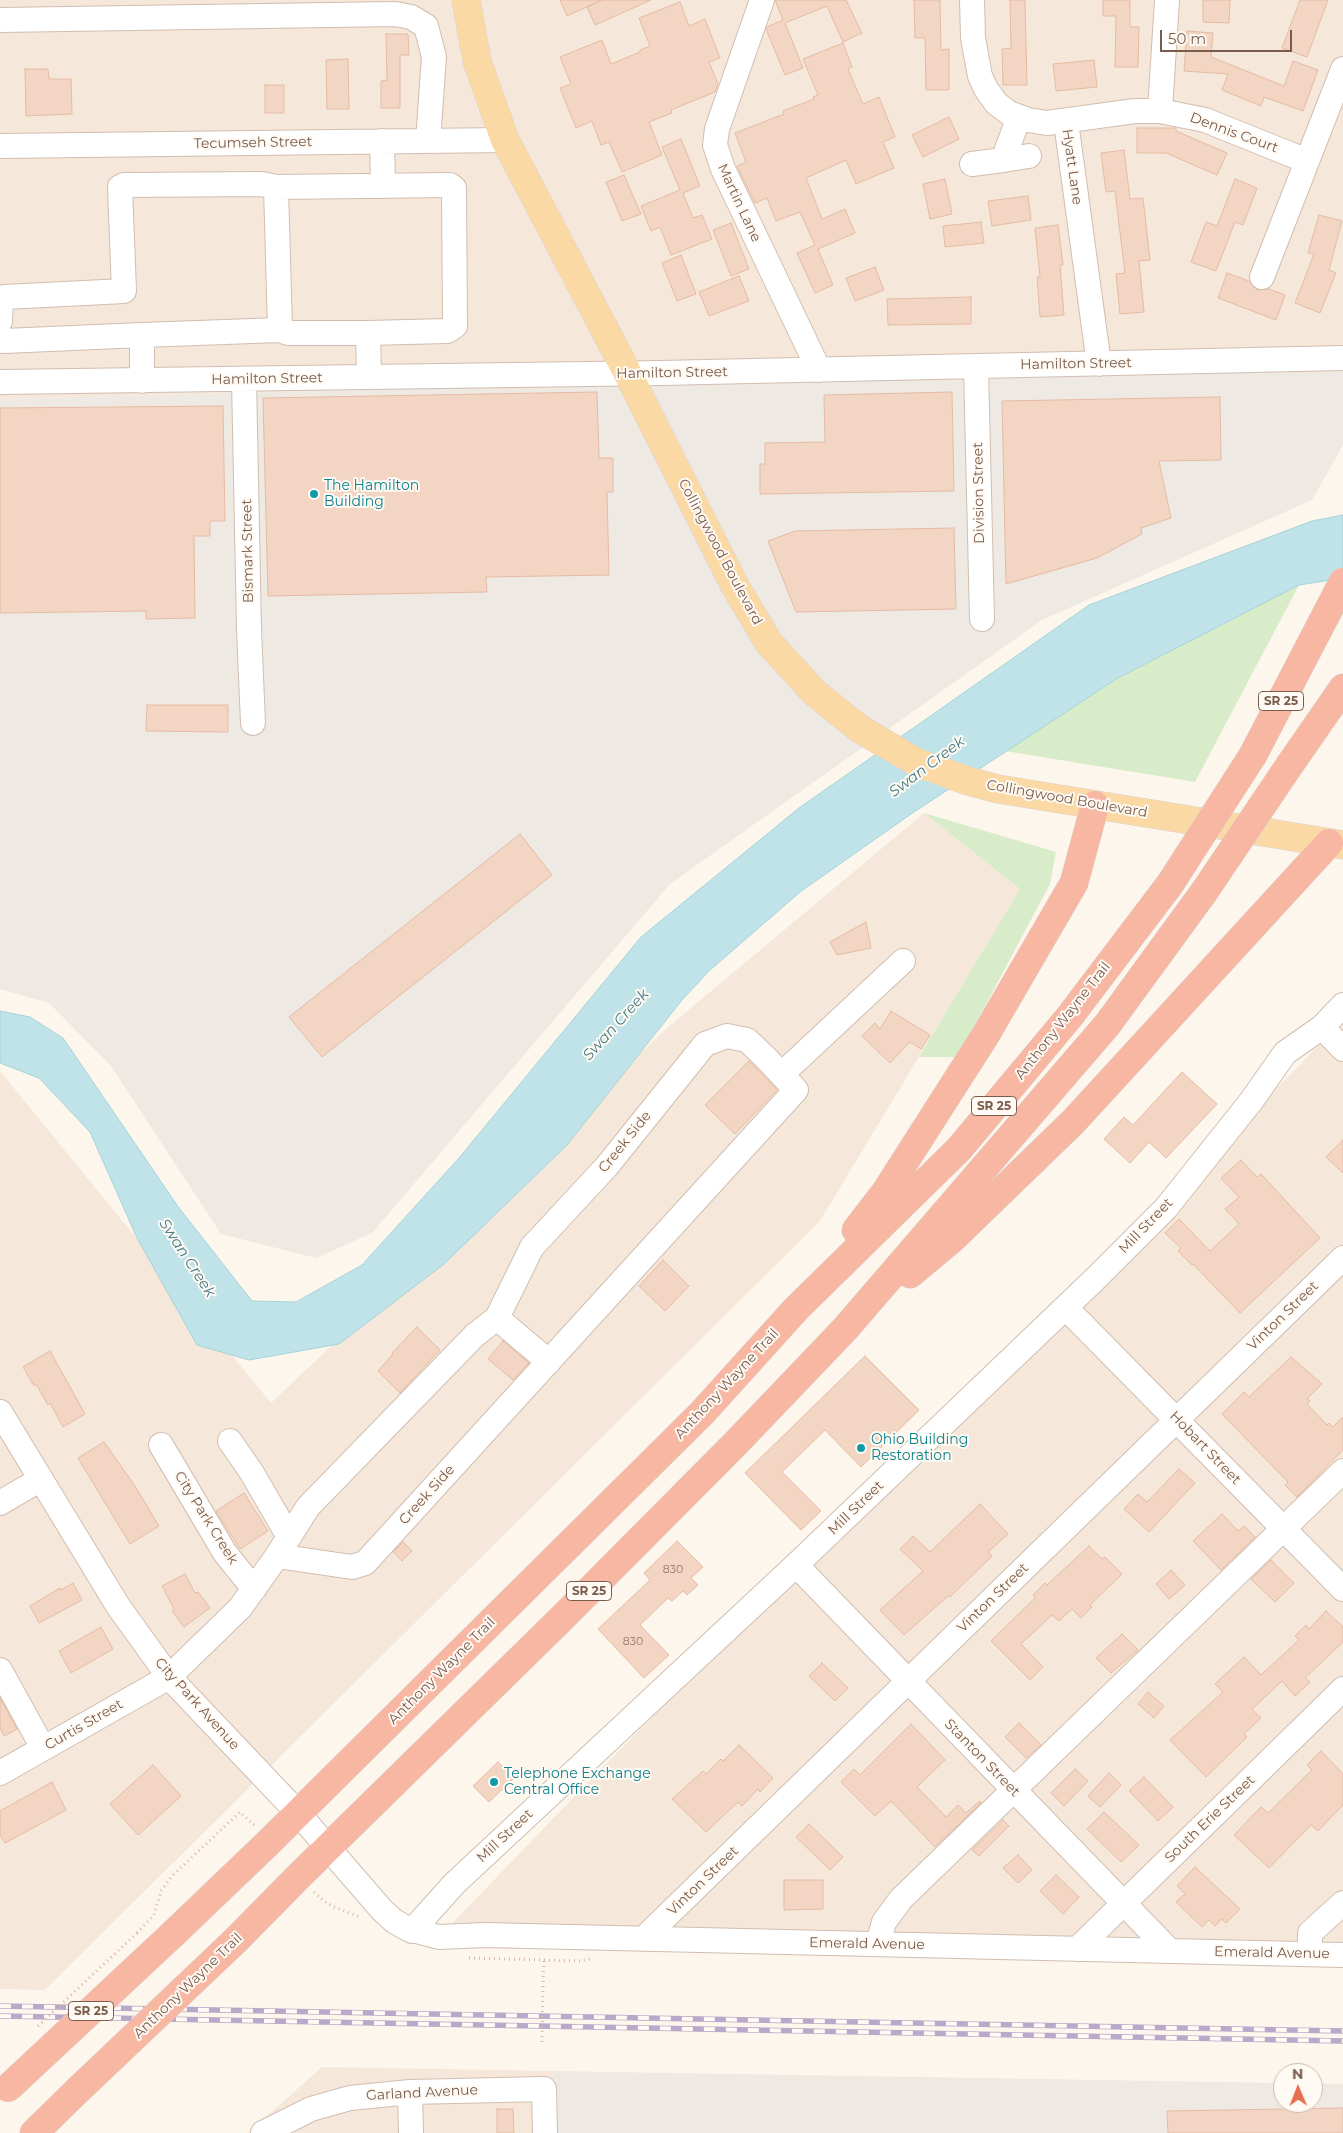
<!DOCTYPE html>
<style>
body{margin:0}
#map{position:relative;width:1343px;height:2133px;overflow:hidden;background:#fdf6ec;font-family:Montserrat,sans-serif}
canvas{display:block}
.north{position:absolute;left:1273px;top:2063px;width:50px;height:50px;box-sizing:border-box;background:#fffaf3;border:1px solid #cabbb1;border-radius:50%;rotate:359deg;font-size:14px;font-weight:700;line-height:20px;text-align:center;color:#7a5c4d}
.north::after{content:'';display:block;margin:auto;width:18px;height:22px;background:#e76f51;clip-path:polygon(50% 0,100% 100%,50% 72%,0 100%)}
.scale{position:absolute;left:1160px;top:30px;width:132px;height:22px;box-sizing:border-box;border:2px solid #7a5c4d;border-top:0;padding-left:6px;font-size:15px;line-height:18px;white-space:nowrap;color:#7a5c4d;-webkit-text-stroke:4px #fffaf3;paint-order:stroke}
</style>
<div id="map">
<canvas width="1343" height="2133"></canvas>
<div class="north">N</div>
<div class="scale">50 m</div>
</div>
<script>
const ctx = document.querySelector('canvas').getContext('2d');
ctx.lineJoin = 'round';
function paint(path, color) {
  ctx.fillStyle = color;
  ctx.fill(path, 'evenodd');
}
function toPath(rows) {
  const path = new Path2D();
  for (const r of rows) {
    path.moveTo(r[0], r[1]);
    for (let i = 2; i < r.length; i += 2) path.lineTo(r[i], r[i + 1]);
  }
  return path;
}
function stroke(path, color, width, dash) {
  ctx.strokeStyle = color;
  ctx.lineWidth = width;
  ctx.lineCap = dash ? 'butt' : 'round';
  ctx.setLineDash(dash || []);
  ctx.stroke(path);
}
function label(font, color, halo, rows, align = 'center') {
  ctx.font = font + ' Montserrat,sans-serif';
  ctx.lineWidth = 4;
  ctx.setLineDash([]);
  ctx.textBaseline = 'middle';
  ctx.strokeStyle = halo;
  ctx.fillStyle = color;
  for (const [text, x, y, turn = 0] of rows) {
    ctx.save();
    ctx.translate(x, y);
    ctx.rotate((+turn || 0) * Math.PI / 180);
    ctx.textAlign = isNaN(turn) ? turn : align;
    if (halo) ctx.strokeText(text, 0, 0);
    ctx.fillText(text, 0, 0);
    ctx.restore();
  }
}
paint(toPath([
 [0,0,1343,0,1343,365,0,399],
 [924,813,1020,889,820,1221,45,1990,0,1989,0,1071,271,1403,667,1028],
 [1343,1021,1343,1955,439,1937,600,1770],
 [322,2067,553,2071,555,2133,248,2133]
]), '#f5e8da');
paint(toPath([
 [1343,365,1343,445,1312,500,1042,620,670,884,372,1233,316,1258,221,1234,111,1066,49,1003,0,989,0,399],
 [553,2071,1283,2083,1283,2103,1313,2103,1313,2083,1343,2084,1343,2133,555,2133]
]), '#efe9e4');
paint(toPath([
 [1299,585,1195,782,1005,751,1116,679],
 [924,813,1056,852,1050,884,958,1057,919,1057,1020,889]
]), '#d8ecc9');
const water = toPath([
 [1343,515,1343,578,1299,585,1116,679,911,814,800,892,709,971,682,1000,567,1145,444,1264,339,1344,249,1360,197,1345,137,1238,90,1132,39,1078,0,1063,0,1011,30,1017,63,1038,179,1208,252,1301,296,1302,362,1265,459,1158,641,937,799,808,1089,605,1312,521,1343,515]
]);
paint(water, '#bfe3e8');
stroke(water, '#a5d3da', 1);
const building = toPath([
 [560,0,602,0,567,16,560,0],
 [602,0,651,0,595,25,587,7,602,0],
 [775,0,846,0,862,33,843,42,827,6,785,23,803,68,785,75,766,29,767,27,783,20,775,0],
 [914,0,940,0,941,50,949,49,949,90,926,90,925,38,915,38,914,0],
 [1010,0,1025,0,1027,85,1003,85,1002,49,1011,48,1010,0],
 [1103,0,1130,0,1130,27,1139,27,1138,67,1115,67,1116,16,1103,16,1103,0],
 [1203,0,1230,0,1229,23,1203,22,1203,0],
 [1300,0,1328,0,1307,57,1282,48,1300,0],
 [680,2,689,26,705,19,720,58,709,62,718,84,715,92,671,110,672,113,649,122,662,155,622,172,609,142,601,145,592,121,576,128,560,88,571,84,560,57,602,40,611,64,640,52,640,50,650,46,639,18,680,2],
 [1187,31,1213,33,1211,57,1284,86,1293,61,1318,70,1303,111,1264,97,1261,106,1222,90,1228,74,1184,71,1187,31],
 [386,34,408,34,409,55,400,55,400,108,381,108,381,81,387,80,386,34],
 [843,43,852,67,848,69,863,104,879,97,895,137,883,142,894,168,856,184,846,160,806,178,822,219,845,209,855,233,818,249,833,285,815,293,797,253,815,245,800,212,776,221,767,198,755,203,737,166,746,162,735,133,784,114,783,111,814,99,813,97,818,95,803,59,843,43],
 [348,59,349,109,327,109,326,60,348,59],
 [1094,60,1097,87,1056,91,1053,64,1094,60],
 [25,69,48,69,49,79,71,79,72,114,26,116,25,69],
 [265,85,284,85,284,113,265,113,265,85],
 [949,117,959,139,923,157,912,135,949,117],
 [1137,128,1176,128,1176,131,1227,153,1217,175,1166,153,1137,153,1137,128],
 [681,139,700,186,683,193,693,218,702,215,712,239,671,255,660,227,651,231,641,206,680,190,662,147,681,139],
 [1124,150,1130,199,1143,198,1150,260,1139,261,1144,312,1120,314,1116,274,1125,273,1115,191,1106,192,1101,153,1124,150],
 [624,175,641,214,622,221,606,182,624,175],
 [945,179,952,214,930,219,923,184,945,179],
 [1235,179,1257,188,1243,225,1235,222,1216,271,1191,262,1206,222,1217,226,1235,179],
 [1028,196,1031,220,992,226,988,201,1028,196],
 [1319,215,1342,221,1329,270,1336,273,1320,313,1295,303,1314,254,1308,253,1319,215],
 [981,222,984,243,945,247,943,226,981,222],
 [731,223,749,269,731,276,713,230,731,223],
 [1058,225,1063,265,1060,265,1064,315,1040,317,1037,277,1040,277,1035,228,1058,225],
 [681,255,696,294,677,301,662,263,681,255],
 [875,267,884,290,855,301,846,278,875,267],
 [1227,273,1249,281,1257,290,1269,289,1285,295,1276,320,1218,298,1227,273],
 [739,276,749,301,709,316,699,292,739,276],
 [971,297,971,324,888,325,887,299,971,297],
 [597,392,599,458,613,458,613,492,607,492,609,575,486,577,487,592,268,596,263,398,597,392],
 [952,392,954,491,760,494,760,464,765,464,765,443,825,442,824,395,952,392],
 [1220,397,1221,460,1159,461,1171,518,1141,528,1142,534,1097,558,1006,584,1002,401,1220,397],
 [223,406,225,521,210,521,210,536,194,536,195,618,146,619,146,611,0,613,0,408,223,406],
 [954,528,956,609,796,612,768,541,795,531,954,528],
 [147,705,228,705,228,732,146,731,147,705],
 [520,834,552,875,322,1057,289,1017,520,834],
 [866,922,871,948,837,955,830,942,866,922],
 [891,1011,930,1035,921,1049,910,1042,890,1063,862,1036,875,1023,880,1029,891,1011],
 [749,1061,777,1090,735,1134,705,1105,749,1061],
 [1182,1072,1217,1104,1166,1158,1149,1142,1130,1163,1104,1139,1124,1117,1133,1125,1182,1072],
 [1343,1140,1343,1173,1326,1157,1343,1140],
 [1241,1160,1257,1177,1261,1174,1320,1238,1240,1313,1193,1264,1192,1265,1178,1251,1181,1248,1165,1233,1179,1219,1210,1251,1239,1224,1225,1209,1239,1197,1221,1178,1241,1160],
 [663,1260,689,1286,665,1311,639,1286,663,1260],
 [417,1327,440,1350,400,1393,378,1371,393,1354,392,1353,417,1327],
 [503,1341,529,1363,513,1380,488,1359,503,1341],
 [50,1351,85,1414,63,1427,50,1403,48,1405,36,1384,34,1386,23,1367,50,1351],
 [865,1356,919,1410,861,1467,825,1430,782,1472,821,1511,801,1530,745,1473,865,1356],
 [1291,1357,1322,1384,1307,1399,1310,1401,1307,1404,1327,1425,1329,1423,1333,1427,1343,1417,1343,1450,1297,1497,1285,1485,1288,1482,1222,1414,1244,1392,1249,1397,1291,1357],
 [104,1442,135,1486,159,1526,130,1544,78,1458,104,1442],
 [1179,1469,1195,1483,1149,1532,1124,1509,1138,1494,1147,1502,1179,1469],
 [244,1493,268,1531,240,1549,216,1511,244,1493],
 [980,1504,1008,1534,988,1552,992,1556,950,1597,948,1596,904,1635,880,1610,923,1571,900,1549,913,1536,930,1552,980,1504],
 [1222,1514,1238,1531,1244,1526,1255,1537,1221,1570,1193,1541,1222,1514],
 [677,1541,703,1567,691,1578,698,1585,687,1595,683,1591,672,1601,668,1598,640,1625,669,1655,644,1678,598,1629,650,1580,644,1573,677,1541],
 [403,1542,412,1551,402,1561,393,1552,403,1542],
 [1089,1546,1102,1559,1105,1557,1122,1574,1090,1605,1092,1607,1081,1618,1072,1609,1059,1621,1052,1615,1021,1644,1043,1667,1030,1680,991,1641,1035,1598,1033,1595,1045,1583,1047,1585,1089,1546],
 [1271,1560,1294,1583,1275,1602,1251,1579,1271,1560],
 [1171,1570,1185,1585,1169,1599,1156,1584,1171,1570],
 [185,1574,195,1593,198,1592,210,1608,184,1627,172,1611,174,1609,162,1586,185,1574],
 [73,1583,82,1600,39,1623,30,1606,60,1588,61,1590,73,1583],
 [1326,1611,1343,1627,1343,1642,1305,1678,1310,1682,1295,1696,1282,1681,1252,1709,1261,1718,1244,1734,1247,1737,1206,1777,1170,1740,1223,1692,1215,1684,1244,1657,1261,1675,1299,1640,1295,1636,1306,1625,1309,1629,1326,1611],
 [101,1627,113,1649,71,1673,59,1651,101,1627],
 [1122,1634,1138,1650,1111,1673,1096,1658,1122,1634],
 [822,1663,848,1688,835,1701,809,1676,822,1663],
 [1148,1692,1164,1706,1154,1718,1138,1704,1148,1692],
 [0,1698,17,1729,4,1736,0,1728,0,1698],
 [1019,1723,1041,1745,1026,1758,1005,1737,1019,1723],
 [911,1724,945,1760,917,1787,946,1817,958,1805,966,1813,980,1801,981,1803,935,1847,891,1801,875,1816,841,1782,854,1769,860,1775,911,1724],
 [739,1745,773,1778,760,1792,758,1789,742,1806,738,1802,706,1832,672,1799,703,1771,706,1774,721,1759,723,1761,739,1745],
 [1321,1751,1343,1774,1343,1805,1318,1831,1311,1825,1269,1868,1234,1835,1261,1807,1268,1813,1312,1770,1307,1765,1321,1751],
 [498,1762,514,1778,489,1802,473,1786,498,1762],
 [153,1765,181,1796,138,1835,110,1804,153,1765],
 [1075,1769,1088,1781,1064,1806,1051,1793,1075,1769],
 [1109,1773,1121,1785,1100,1807,1088,1796,1109,1773],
 [1144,1777,1173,1807,1158,1821,1129,1791,1144,1777],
 [52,1782,66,1810,5,1843,0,1835,0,1811,52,1782],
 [1104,1812,1139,1845,1121,1862,1087,1829,1104,1812],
 [1003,1820,1009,1826,979,1856,972,1850,1003,1820],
 [809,1824,843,1857,830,1870,796,1837,809,1824],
 [1018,1855,1032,1870,1018,1883,1003,1868,1018,1855],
 [1195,1867,1240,1909,1226,1923,1222,1919,1215,1926,1209,1920,1202,1927,1176,1902,1185,1894,1177,1886,1195,1867],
 [1056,1875,1079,1897,1063,1914,1040,1891,1056,1875],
 [784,1880,823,1880,823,1909,784,1910,784,1880],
 [1343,2108,1343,2133,1168,2133,1167,2111,1343,2108],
 [497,2109,513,2109,514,2133,497,2133,497,2109]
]);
paint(building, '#f3d5c3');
stroke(building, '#e6bba3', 1);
const minor = toPath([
 [762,0,717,129,715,145,723,169,819,370],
 [972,0,973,38,980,76,986,89,996,103,1009,113,1028,120,1047,123,1135,111,1160,111,1205,120,1307,161],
 [0,20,395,14,411,17,426,26,434,57,428,141],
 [1160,111,1167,0],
 [1019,117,1003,160,1029,156],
 [1066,122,1099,364],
 [382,141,383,186],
 [0,146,505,140],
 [972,164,1003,160],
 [1262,277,1343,69],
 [0,321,1,302,5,297,124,291,120,187,124,185,262,184,276,187],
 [368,333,447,331,455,326,454,188,450,185,276,187,280,330,288,333,368,333,369,377],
 [0,335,4,341,142,335,142,381],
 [142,335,280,330],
 [976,367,982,619],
 [244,379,249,629,253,723],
 [0,382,661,373,1343,358],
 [1322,1027,1343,1049],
 [782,1074,903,961],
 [1066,1308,1343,1589],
 [497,1318,549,1362],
 [0,1412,118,1606,169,1677,298,1813,382,1910,394,1921,408,1929,439,1937,485,1935,1343,1955],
 [230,1441,252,1473,289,1537],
 [161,1445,225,1553,254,1589],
 [0,1503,41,1479],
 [796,1565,1170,1951],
 [0,1670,43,1748],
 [0,1773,169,1677,240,1608,277,1556,308,1507,475,1335,497,1318,532,1247,607,1166,705,1044,727,1036,747,1040,765,1057,796,1090,365,1563,352,1567,277,1556],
 [412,1931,454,1884,796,1565,1094,1280,1166,1208,1252,1100,1285,1053,1322,1027,1343,1005],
 [643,1939,1343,1258],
 [878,1944,884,1922,901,1899,1343,1471],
 [1077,1949,1343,1689],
 [1310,1954,1310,1933,1343,1903],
 [410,2092,411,2133],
 [263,2133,311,2109,350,2098,410,2092,544,2089,545,2133]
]);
const major = toPath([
 [466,0,477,61,505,140,628,374,735,586,769,643,815,693,860,729,916,762,965,780,998,789,1343,845]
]);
const highway = toPath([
 [1253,755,1343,582],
 [1291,763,1343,688],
 [856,1230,886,1191,985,1036,1074,883,1095,805],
 [910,1274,952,1239,1073,1122,1329,843],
 [174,1933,269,1842,702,1413,796,1309,959,1149,1070,1016,1170,884],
 [236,1940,298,1877,561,1619,737,1442,845,1329,1107,1025,1204,892],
 [34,2133,78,2090]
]);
stroke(minor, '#d1beb0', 26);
stroke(major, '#dad1cd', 29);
stroke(highway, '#dad1cd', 29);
stroke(toPath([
 [314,1892,324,1901,334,1907,360,1917],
 [137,1933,154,1915,161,1891,172,1876,240,1812,255,1826],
 [469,1958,581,1961,590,1959],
 [543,1982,544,1960]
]), '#d9b8a5', 3, [1, 4]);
stroke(minor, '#fff', 24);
stroke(major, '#fbd9a5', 28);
stroke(highway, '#f7b7a3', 28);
const rail = toPath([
 [0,2006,1343,2031],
 [0,2016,1343,2041]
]);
stroke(rail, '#b9a8c9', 5.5);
stroke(rail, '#fffaf3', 4, [11]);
const highwayBridge = toPath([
 [1170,884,1253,755],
 [1204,892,1291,763],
 [8,2088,174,1933],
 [78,2090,236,1940]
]);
stroke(highwayBridge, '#dad1cd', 29, []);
stroke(toPath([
 [38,2026,137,1933],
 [542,2042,543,1982]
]), '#d9b8a5', 3, [1, 4]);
stroke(highwayBridge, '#f7b7a3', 28);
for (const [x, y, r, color] of [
 [314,494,5,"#0f9aa8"],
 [861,1448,5,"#0f9aa8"],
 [494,1782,5,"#0f9aa8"]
]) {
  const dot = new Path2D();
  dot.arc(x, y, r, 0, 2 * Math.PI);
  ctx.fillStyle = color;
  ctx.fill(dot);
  stroke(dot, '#fffaf3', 2);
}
label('11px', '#987a6a', null, [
 ["830",673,1570],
 ["830",633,1642]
]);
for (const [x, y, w] of [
 [1281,701,45],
 [994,1106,45],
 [589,1591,45],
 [91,2011,45]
]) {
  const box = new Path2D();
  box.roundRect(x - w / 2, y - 9.5, w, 19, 4);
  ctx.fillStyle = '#fffaf3';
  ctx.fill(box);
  stroke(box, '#7a5c4d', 1);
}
label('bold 12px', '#7a5c4d', null, [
 ["SR 25",1281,701],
 ["SR 25",994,1106],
 ["SR 25",589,1591],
 ["SR 25",91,2011]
]);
label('14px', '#7a5c4d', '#fffaf3', [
 ["Dennis Court",1234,133,20],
 ["Tecumseh Street",253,143,-1],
 ["Hyatt Lane",1072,167,82],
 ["Martin Lane",739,203,65],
 ["Hamilton Street",1076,364,-1],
 ["Hamilton Street",672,373,-1],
 ["Hamilton Street",267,379,-1],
 ["Division Street",979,493,-91],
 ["Bismark Street",248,551,-91],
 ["Collingwood Boulevard",720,552,62],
 ["Collingwood Boulevard",1067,799,10],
 ["Anthony Wayne Trail",1063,1021,-52],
 ["Creek Side",625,1142,-51],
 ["Mill Street",1146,1226,-46],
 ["Vinton Street",1283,1316,-44],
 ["Anthony Wayne Trail",727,1384,-47],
 ["Hobart Street",1205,1448,46],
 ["Creek Side",427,1495,-48],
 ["Mill Street",856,1508,-44],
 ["City Park Creek",206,1518,58],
 ["Vinton Street",993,1598,-44],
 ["Anthony Wayne Trail",442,1671,-45],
 ["City Park Avenue",197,1704,48],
 ["Curtis Street",84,1725,-30],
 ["Stanton Street",982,1758,46],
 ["South Erie Street",1210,1819,-44],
 ["Mill Street",505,1836,-43],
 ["Vinton Street",703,1881,-44],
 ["Emerald Avenue",867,1944,1],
 ["Emerald Avenue",1272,1953,1],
 ["Anthony Wayne Trail",188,1986,-44],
 ["Garland Avenue",422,2093,-3]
]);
label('14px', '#0d838f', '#fffaf3', [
 ["The Hamilton",324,486],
 ["Building",324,502],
 ["Ohio Building",871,1440],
 ["Restoration",871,1456],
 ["Telephone Exchange",504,1774],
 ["Central Office",504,1790]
], 'left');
label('italic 15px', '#437c86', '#fffaf3', [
 ["Swan Creek",927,767,-37],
 ["Swan Creek",616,1025,-48],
 ["Swan Creek",187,1258,57]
]);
</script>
